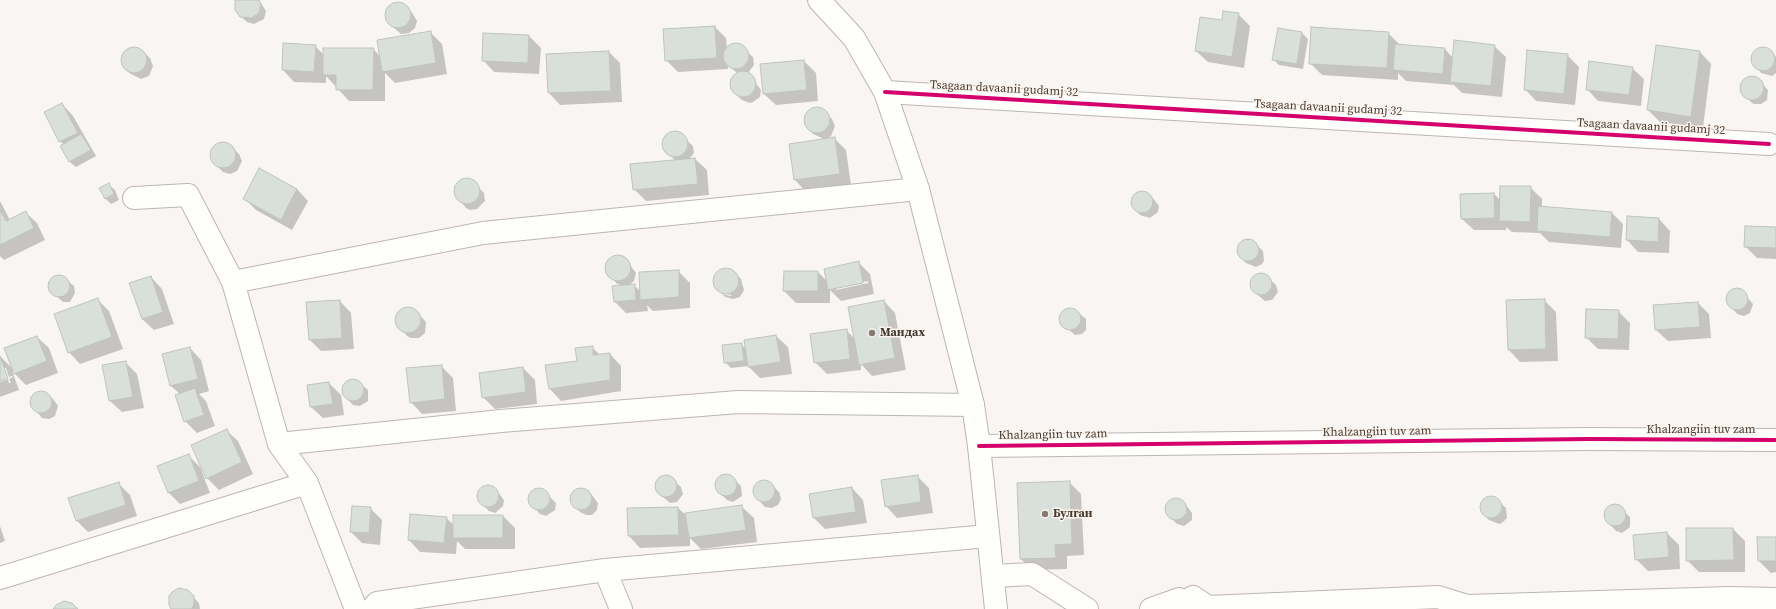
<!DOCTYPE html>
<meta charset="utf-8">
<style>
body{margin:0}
canvas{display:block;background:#f8f5f2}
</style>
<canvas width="1776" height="609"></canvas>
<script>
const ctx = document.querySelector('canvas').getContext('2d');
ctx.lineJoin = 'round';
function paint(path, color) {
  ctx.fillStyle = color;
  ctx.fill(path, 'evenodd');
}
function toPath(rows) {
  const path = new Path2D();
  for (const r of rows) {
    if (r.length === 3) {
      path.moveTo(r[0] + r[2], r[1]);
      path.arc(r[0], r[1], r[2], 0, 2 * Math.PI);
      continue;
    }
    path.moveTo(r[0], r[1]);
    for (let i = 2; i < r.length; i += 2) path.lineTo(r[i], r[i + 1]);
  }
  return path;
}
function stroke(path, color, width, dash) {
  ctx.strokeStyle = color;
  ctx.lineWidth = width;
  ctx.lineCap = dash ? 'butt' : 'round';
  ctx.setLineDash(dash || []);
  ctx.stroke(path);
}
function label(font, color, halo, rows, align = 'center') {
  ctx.font = font + ' "Source Serif 4",serif';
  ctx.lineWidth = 3;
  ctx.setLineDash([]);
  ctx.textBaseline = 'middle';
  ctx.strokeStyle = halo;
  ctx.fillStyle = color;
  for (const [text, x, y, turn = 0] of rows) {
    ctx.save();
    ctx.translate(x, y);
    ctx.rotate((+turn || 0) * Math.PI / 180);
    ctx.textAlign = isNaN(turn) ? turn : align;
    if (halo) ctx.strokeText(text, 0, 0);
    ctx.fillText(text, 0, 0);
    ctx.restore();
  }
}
paint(toPath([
 [238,0,259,0,266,11,264,19,254,24,247,22,237,13],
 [401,3,411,11,417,21,415,28,409,33,401,34,388,23,386,19,387,10,393,4],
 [1238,14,1250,26,1244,68,1208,62,1196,51,1223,21],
 [715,27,726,38,727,48,730,45,738,44,753,57,754,65,748,73,761,90,760,97,753,102,750,103,742,100,736,94,731,87,732,79,737,73,728,65,728,69,678,72,666,60],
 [1278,29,1302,33,1308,39,1303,69,1279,65,1273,59],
 [430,32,442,44,447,74,395,83,385,73,385,101,349,101,326,76,326,83,294,82,283,70,315,46,324,55,373,49,381,57],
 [1388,33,1401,46,1445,49,1453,58,1494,46,1506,57,1502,97,1462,93,1454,85,1406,81,1398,73,1398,80,1322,75,1310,63],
 [529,36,541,48,539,74,494,72,483,60],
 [133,48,141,50,150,58,153,66,149,76,141,79,131,74,124,68,122,59,126,52],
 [1761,48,1768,49,1776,57,1776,73,1772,76,1761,73,1752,61,1755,51],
 [609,52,620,63,622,102,560,105,549,93,547,55],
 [1700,52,1711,64,1703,128,1660,122,1648,110],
 [1567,55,1579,67,1575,105,1536,101,1525,89],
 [804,61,816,73,818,101,776,105,764,94],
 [1632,68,1644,79,1641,106,1598,101,1587,89],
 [1750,77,1757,78,1768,90,1767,100,1761,104,1754,104,1751,102,1741,90,1744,80],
 [62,104,73,116,96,156,76,167,70,162,61,146,64,145,60,141],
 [819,108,832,119,835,126,831,136,826,139,834,138,846,150,851,185,806,192,795,180,790,145,824,139,813,134,805,124,806,115,811,110],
 [678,132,693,146,694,153,689,159,695,159,707,170,709,195,646,201,634,189,675,161,664,147,665,139,670,133],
 [221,143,229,145,239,154,242,161,237,171,230,174,223,172,213,162,211,155,214,147],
 [469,179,472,181,484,193,485,201,477,209,470,210,466,208,455,194,456,186,461,180],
 [109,185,115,190,119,200,111,204,105,198],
 [1530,187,1542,199,1542,207,1612,213,1623,224,1621,248,1549,242,1540,233,1512,232,1506,227,1506,230,1474,230,1462,219,1494,194,1500,200],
 [297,189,308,201,292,230,256,210,244,198],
 [1142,191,1149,193,1159,206,1158,212,1150,218,1140,215,1134,208,1132,202,1136,193],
 [0,201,10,220,25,212,37,223,45,240,4,260,0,256],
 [1659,219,1670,231,1669,253,1638,252,1627,240],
 [1776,228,1776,259,1757,258,1745,246],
 [1244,240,1251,240,1263,251,1264,261,1262,264,1256,267,1246,263,1240,257,1237,251,1239,244],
 [616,256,624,257,636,273,634,281,628,286,634,285,641,292,678,271,690,283,690,308,653,311,647,305,648,311,626,313,615,302,624,286,617,284,606,271,607,263,612,257],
 [858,262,870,274,874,294,841,301,830,290,830,303,796,303,784,291,818,272,827,281],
 [868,281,868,283,836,290,836,288],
 [724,269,732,270,741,279,744,290,740,297,733,299,725,297,722,294,731,296,731,295,720,292,716,288,714,280,717,272],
 [1257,274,1264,274,1276,285,1278,292,1272,300,1265,301,1253,291,1250,282],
 [55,276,62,276,74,286,75,293,70,302,63,302,49,290,48,283],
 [151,277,162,289,174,324,154,330,142,319,130,284],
 [1735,289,1741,290,1753,304,1750,313,1744,316,1737,314,1727,302,1727,295],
 [98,300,109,311,123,349,80,364,69,352],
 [1544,300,1556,312,1558,361,1520,362,1509,350],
 [340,301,351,313,354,349,321,351,310,340],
 [884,301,895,313,906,370,872,376,861,364,861,370,827,374,815,362,846,330,856,340],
 [1698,303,1709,314,1711,338,1668,341,1656,330],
 [403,309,414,309,426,322,425,333,419,338,411,338,407,336,396,323,397,315],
 [1067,309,1074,309,1086,319,1086,330,1082,334,1075,335,1061,323,1062,313],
 [1618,311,1630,323,1629,350,1598,349,1586,337],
 [776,336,788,347,792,374,760,378,748,366,731,368,725,362,741,344,746,349],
 [37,337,49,348,58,373,26,385,12,371,19,390,0,397,0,382,8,379,9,383,11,383,9,379,13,377,12,376,9,377,6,368,4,368,0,380,0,356,13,369],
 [592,347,600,355,610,354,621,366,621,391,561,401,550,389,547,366,578,362],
 [190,348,201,360,209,391,199,394,206,401,215,426,197,433,185,421,180,394,171,386,163,354],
 [125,362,137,374,144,408,122,412,110,401,103,366],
 [441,366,453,378,456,411,422,414,411,402],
 [523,368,535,380,537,404,495,409,483,397],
 [349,380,356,380,368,390,368,401,360,406,353,405,343,394,342,387],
 [329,383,341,395,344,415,323,418,311,407],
 [38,392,48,394,54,400,58,406,55,416,49,419,42,418,32,406,31,400],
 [226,430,238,441,253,474,219,490,207,478],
 [188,455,200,467,210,493,180,504,168,492],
 [722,475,729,475,741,486,742,496,733,502,727,500,716,489,715,483],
 [662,476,669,476,681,487,683,494,677,502,670,503,658,493,656,490,657,481],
 [917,476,929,488,933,513,897,518,886,506],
 [768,481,779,492,781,499,778,505,772,508,765,507,754,495,754,489,761,482],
 [1069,482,1081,494,1084,555,1067,556,1067,569,1032,570,1021,559],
 [118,483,130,495,137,516,88,532,76,520],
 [488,485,494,487,504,500,503,506,495,513,489,511,478,500,478,493,484,486],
 [581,488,588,490,598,503,597,510,592,515,586,515,580,512,572,503,573,493],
 [852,488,863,500,867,523,825,529,813,517],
 [536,489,542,489,556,503,555,510,546,516,540,514,529,502,529,496],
 [1487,497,1494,497,1506,508,1507,518,1502,523,1499,524,1489,520,1483,514,1480,508,1482,502],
 [1176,498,1182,500,1192,513,1192,520,1184,526,1177,524,1166,513,1166,506,1172,499],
 [1616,505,1630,517,1630,527,1622,533,1616,531,1605,519,1605,512,1609,506],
 [742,507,754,518,757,542,701,549,690,538,690,546,640,548,629,536,628,509,678,508,687,516],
 [370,508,382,520,380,545,362,543,351,532],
 [503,516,515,528,515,549,465,549,457,541,456,554,420,552,409,540,446,518,454,525],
 [0,526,5,541,0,543],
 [1733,529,1745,541,1745,572,1699,572,1687,560],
 [1667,533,1679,545,1680,569,1648,571,1636,559],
 [1776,538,1776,572,1771,573,1759,561],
 [187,591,199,603,200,609,173,609]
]), '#0003');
const building = toPath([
 [235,0,259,0,261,5,259,13,252,18,240,17,235,10,235,0],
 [398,15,13],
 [1223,11,1239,13,1232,57,1195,51,1200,17,1222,20,1223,11],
 [715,26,717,58,665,61,663,29,715,26],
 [1311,27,1389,32,1387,68,1309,64,1311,27],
 [1278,28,1302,32,1297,64,1272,60,1278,28],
 [431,31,436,63,382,72,377,40,431,31],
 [483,33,529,35,528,63,482,61,483,33],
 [1454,40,1495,45,1491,86,1450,82,1454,40],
 [736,56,13],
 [283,43,316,45,314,72,282,70,283,43],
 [1395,44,1445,48,1443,74,1393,70,1395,44],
 [1656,45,1700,51,1691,117,1647,110,1656,45],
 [134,60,13],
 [1763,59,12],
 [323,48,374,48,373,90,336,90,336,75,323,75,323,48],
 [1527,50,1568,54,1564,94,1524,90,1527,50],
 [609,51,611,91,548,93,546,54,609,51],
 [804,60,807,90,763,94,760,64,804,60],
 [1589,61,1633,67,1629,95,1586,90,1589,61],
 [743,84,13],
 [1752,88,12],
 [62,103,78,133,59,142,44,112,62,103],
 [817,120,13],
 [675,144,13],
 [81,134,91,150,69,162,60,146,81,134],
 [835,137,840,174,794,180,789,144,835,137],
 [223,155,13],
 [695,158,698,184,633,190,630,164,695,158],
 [259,168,297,189,281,220,243,199,259,168],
 [467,191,13],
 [109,183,114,194,105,199,99,188,109,183],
 [1500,186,1531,186,1530,222,1499,221,1500,186],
 [1142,202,11],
 [1494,193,1495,218,1461,219,1460,194,1494,193],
 [1538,206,1612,212,1610,237,1537,231,1538,206],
 [0,209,6,221,26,211,34,228,0,245,0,209],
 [1627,216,1659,218,1658,242,1626,240,1627,216],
 [1745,226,1776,227,1776,248,1744,247,1745,226],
 [1248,250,11],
 [618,268,13],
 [859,261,863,283,828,290,824,269,859,261],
 [726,281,13],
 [679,270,679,297,640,300,639,272,679,270],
 [784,271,818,271,818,291,783,291,784,271],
 [1261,284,11],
 [59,286,11],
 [151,276,163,312,142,319,129,283,151,276],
 [635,284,636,300,614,302,612,286,635,284],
 [1737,299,11],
 [98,298,112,337,68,353,54,314,98,298],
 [1545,299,1546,349,1508,350,1506,300,1545,299],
 [340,300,342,338,309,340,306,302,340,300],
 [884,300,895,358,859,365,848,307,884,300],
 [1698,302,1700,327,1655,330,1653,305,1698,302],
 [408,320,13],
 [1070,319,11],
 [1586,309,1619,310,1618,339,1585,338,1586,309],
 [847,329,850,359,814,363,810,334,847,329],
 [776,335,781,362,748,367,744,340,776,335],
 [37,336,47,361,14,374,4,348,37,336],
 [742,343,744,361,724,363,722,345,742,343],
 [593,346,593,355,610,353,610,380,549,389,545,365,577,361,575,348,593,346],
 [190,347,198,379,170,386,162,354,190,347],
 [0,356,8,378,0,381,0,356],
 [126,361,133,397,109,401,102,365,126,361],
 [442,365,445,399,410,403,406,368,442,365],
 [523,367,526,392,482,398,479,373,523,367],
 [353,390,11],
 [329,382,333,404,310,407,307,385,329,382],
 [195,388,204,415,184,422,175,395,195,388],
 [41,402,11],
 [227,429,242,462,206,479,191,445,227,429],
 [189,454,199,481,168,493,157,466,189,454],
 [726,485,11],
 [666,486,11],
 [918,475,921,502,885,507,881,480,918,475],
 [764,491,11],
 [1070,481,1072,544,1055,545,1056,558,1020,559,1017,483,1070,481],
 [119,482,126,505,76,521,68,498,119,482],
 [488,496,11],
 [852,487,856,512,813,518,809,494,852,487],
 [581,499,11],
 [539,499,11],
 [1491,507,11],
 [1176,509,11],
 [1615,515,11],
 [742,505,746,530,689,538,685,513,742,505],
 [352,506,371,507,369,533,350,532,352,506],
 [678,507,679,535,628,536,627,508,678,507],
 [410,514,447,517,444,543,408,540,410,514],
 [453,515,503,515,503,538,453,538,453,515],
 [1686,528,1733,528,1734,560,1686,561,1686,528],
 [1667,532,1669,557,1635,560,1633,535,1667,532],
 [1757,537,1776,537,1776,561,1758,561,1757,537],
 [179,588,188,590,194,596,194,604,192,609,171,609,169,605,169,596,172,592,179,588],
 [64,601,72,603,78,609,53,609,56,605,64,601]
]);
paint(building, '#d9e0dc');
stroke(building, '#bdc4c1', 1);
const minor = toPath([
 [885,92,1769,144],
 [134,198,188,195,233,282,279,444,307,483,356,609],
 [233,282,483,233,918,189],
 [279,444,501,421,738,402,973,405],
 [605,570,621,609],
 [993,576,1032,574,1087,609],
 [0,578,307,483],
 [372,609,377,603,605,570,988,536],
 [1151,609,1179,599,1185,602,1193,597,1208,607,1438,597,1467,606,1730,598,1776,599]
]);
const tertiary = toPath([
 [979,446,1589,439,1776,440]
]);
const trunk = toPath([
 [819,0,854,38,885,92,918,189,973,405,979,446,996,609]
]);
stroke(minor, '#bdb6b1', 24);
stroke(tertiary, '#bdb6b1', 24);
stroke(trunk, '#bdb6b1', 24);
stroke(minor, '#fefefd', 22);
stroke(tertiary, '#fefefd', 22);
stroke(trunk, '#fefefd', 22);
stroke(toPath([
 [885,92,1769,144],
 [979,446,1589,439,1776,440]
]), '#d6006c', 4);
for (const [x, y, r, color] of [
 [872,333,4,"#847b73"],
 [1045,514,4,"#847b73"]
]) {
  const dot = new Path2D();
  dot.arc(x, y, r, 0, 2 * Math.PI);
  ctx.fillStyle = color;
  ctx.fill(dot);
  stroke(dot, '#fbf4ef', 1.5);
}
label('12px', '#46392f', '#fbf4ef', [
 ["Tsagaan davaanii gudamj 32",1004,89,3],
 ["Tsagaan davaanii gudamj 32",1328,108,3],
 ["Tsagaan davaanii gudamj 32",1651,127,3],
 ["Khalzangiin tuv zam",1701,430],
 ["Khalzangiin tuv zam",1377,432,-1],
 ["Khalzangiin tuv zam",1053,435,-1]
]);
label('bold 12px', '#46392f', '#fbf4ef', [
 ["Мандах",880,333],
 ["Булган",1053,514]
], 'left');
</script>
